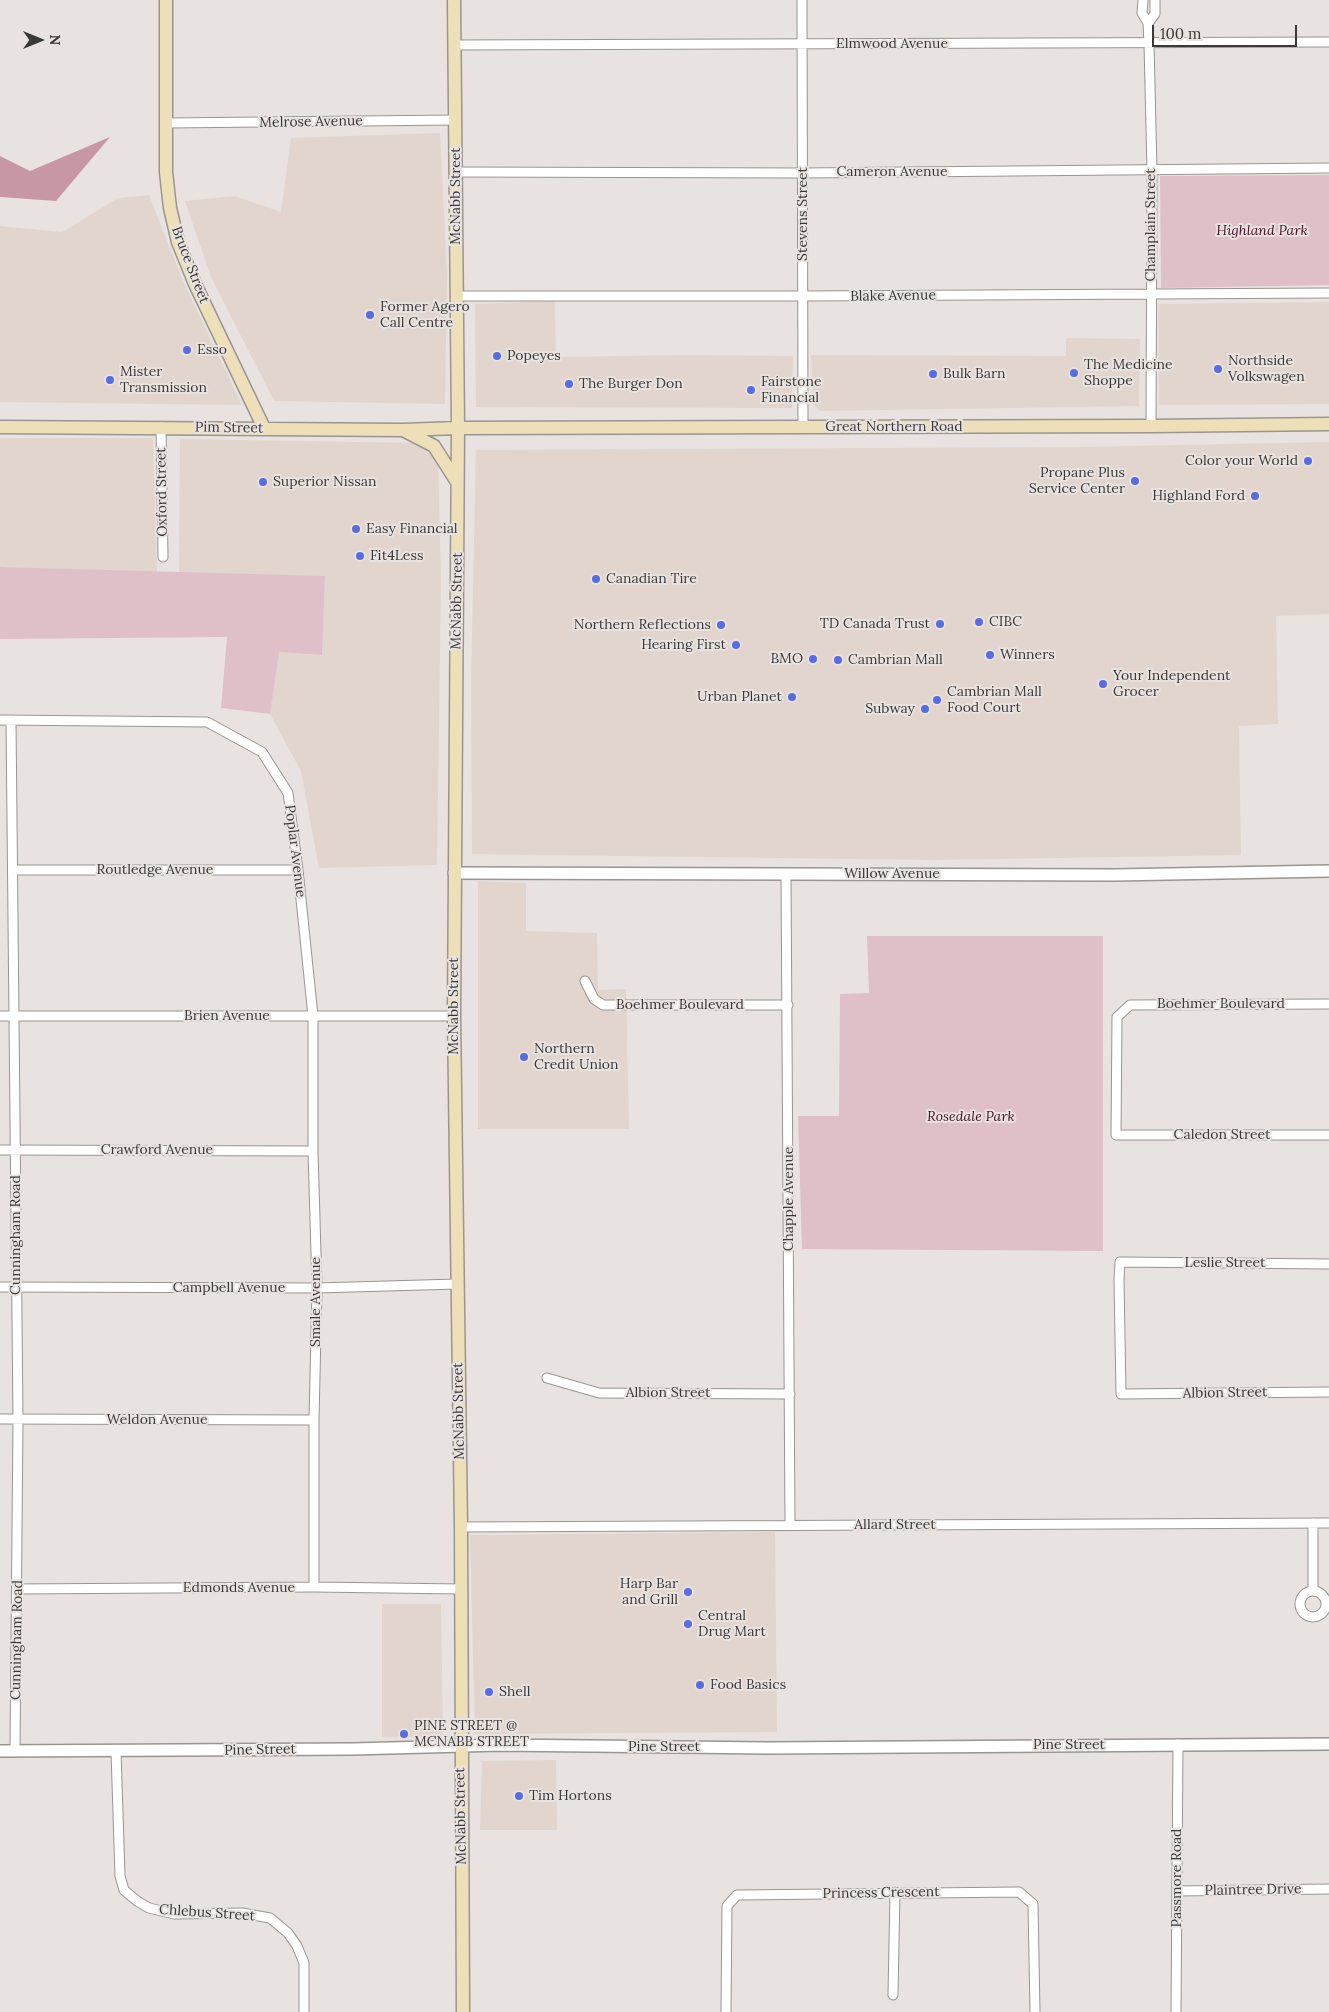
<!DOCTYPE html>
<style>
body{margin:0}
#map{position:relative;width:1329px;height:2012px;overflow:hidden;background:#e8e3e0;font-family:Lora,serif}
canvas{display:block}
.north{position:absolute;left:15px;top:15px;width:50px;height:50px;-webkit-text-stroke:4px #e8e3e0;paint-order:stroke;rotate:90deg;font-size:14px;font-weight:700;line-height:20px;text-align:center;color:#3b3938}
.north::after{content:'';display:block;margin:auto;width:18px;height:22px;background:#3b3938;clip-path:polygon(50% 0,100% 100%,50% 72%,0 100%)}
.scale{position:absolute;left:1152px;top:25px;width:145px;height:22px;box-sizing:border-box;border:2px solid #3b3938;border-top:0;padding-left:6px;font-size:15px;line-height:18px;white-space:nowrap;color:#3b3938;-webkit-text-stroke:4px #e8e3e0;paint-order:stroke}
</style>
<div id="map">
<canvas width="1329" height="2012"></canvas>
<div class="north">N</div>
<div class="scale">100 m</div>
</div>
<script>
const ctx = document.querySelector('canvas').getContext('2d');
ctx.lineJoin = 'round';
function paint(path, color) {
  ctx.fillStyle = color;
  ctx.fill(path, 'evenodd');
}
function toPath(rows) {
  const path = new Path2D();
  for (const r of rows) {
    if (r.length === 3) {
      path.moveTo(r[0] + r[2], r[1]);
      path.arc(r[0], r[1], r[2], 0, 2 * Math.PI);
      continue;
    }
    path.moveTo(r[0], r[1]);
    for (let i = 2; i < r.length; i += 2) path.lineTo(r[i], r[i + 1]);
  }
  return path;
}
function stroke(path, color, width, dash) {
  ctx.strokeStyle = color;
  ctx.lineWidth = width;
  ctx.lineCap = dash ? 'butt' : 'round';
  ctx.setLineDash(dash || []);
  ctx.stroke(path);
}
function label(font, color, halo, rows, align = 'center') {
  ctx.font = font + ' Lora,serif';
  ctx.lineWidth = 4;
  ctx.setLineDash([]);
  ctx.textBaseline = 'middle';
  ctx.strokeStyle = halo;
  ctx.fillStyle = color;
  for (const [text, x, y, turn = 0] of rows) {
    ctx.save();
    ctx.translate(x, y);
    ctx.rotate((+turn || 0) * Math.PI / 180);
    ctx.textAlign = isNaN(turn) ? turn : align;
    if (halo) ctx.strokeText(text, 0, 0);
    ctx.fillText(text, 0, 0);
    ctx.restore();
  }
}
paint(toPath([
 [440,133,447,274,445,404,274,401,211,277,185,201,235,196,281,212,291,138],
 [149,195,183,281,242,405,0,402,0,226,62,232,118,198],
 [555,301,556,357,687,355,793,356,792,408,476,407,475,304],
 [1329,302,1329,404,1159,405,1158,304],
 [1066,338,1140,339,1139,406,820,411,813,404,811,355,1066,356],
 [0,438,153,438,157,572,0,567],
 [180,439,416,443,438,460,441,578,437,865,319,868,301,771,270,714,278,652,322,655,325,576,179,573],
 [1329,442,1329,614,1276,616,1278,724,1239,726,1241,855,933,860,472,854,471,682,476,450,1080,447],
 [478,881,526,883,526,931,597,933,598,990,626,989,629,1129,478,1129],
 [775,1532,777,1732,475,1734,470,1535],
 [382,1604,441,1604,443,1737,382,1737],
 [556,1760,557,1830,480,1830,482,1761]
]), '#e1d5cd');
paint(toPath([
 [1329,175,1329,285,1161,288,1160,176],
 [0,567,325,576,322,655,279,652,270,714,221,708,227,637,0,639],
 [867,936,1103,936,1103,1251,802,1249,798,1116,839,1116,840,994,869,993]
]), '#dfbfc8');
paint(toPath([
 [110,137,56,201,0,197,0,156,30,171]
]), '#c797a5');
const minor = toPath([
 [802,0,803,428],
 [1143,0,1142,13,1148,23,1149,43,1152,171,1151,426],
 [1148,23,1155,14,1155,0],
 [454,45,1329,42],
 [167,123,455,120],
 [455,172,803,173,1329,168],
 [457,296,803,296,1329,293],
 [161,427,163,557],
 [0,720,207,722,262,752,288,793,298,870,313,1016,313,1151,317,1288,314,1420,314,1587],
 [11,720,18,1419,15,1751],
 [13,870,298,870],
 [786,874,790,1525],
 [585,981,594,999,603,1005,788,1005],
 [1329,1004,1130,1005,1117,1017,1116,1135,1329,1135],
 [0,1016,454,1016],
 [0,1150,313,1151],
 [1329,1264,1120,1262,1119,1280,1121,1394,1329,1392],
 [0,1287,317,1288,457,1284],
 [547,1378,599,1393,790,1394],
 [0,1419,314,1420],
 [1313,1523,1313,1591],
 [461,1527,1329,1523],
 [17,1589,314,1587,461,1589],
 [1313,1604,13],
 [116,1751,120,1876,124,1890,137,1901,149,1908,174,1914,242,1913,270,1918,288,1933,297,1946,304,1963,304,2012],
 [1177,1891,1329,1889],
 [893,1995,895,1892],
 [726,2012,727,1906,737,1895,1019,1892,1033,1904,1035,2012],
 [1176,2012,1178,1744]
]);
const tertiary = toPath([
 [454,873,1115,875,1329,871],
 [0,1751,353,1749,500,1745,769,1748,1329,1744]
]);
const secondary = toPath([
 [166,0,166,172,170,208,178,242,195,284,264,428],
 [454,0,458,428,454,1016,461,1527,463,2012],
 [0,427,403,430,458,428,1151,426,1329,424],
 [403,430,434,446,457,482]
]);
stroke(minor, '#999592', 11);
stroke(tertiary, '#999592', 14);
stroke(secondary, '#999592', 15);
stroke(minor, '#fff', 9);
stroke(tertiary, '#fff', 11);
stroke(secondary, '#ede0b8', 12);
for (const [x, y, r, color] of [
 [370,315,5,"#596ce2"],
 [187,350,5,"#596ce2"],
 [497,356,5,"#596ce2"],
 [1218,369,5,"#596ce2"],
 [1074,373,5,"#596ce2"],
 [933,374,5,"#596ce2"],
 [110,380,5,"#596ce2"],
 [569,384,5,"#596ce2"],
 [751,390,5,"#596ce2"],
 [1308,461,5,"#596ce2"],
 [1135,481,5,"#596ce2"],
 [263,482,5,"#596ce2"],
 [1255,496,5,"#596ce2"],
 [356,529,5,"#596ce2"],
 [360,556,5,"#596ce2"],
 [596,579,5,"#596ce2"],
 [979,622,5,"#596ce2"],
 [940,624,5,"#596ce2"],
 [721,625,5,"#596ce2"],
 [736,645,5,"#596ce2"],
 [990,655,5,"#596ce2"],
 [813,659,5,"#596ce2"],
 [838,660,5,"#596ce2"],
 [1103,684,5,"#596ce2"],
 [792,697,5,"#596ce2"],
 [937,700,5,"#596ce2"],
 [925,709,5,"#596ce2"],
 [524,1057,5,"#596ce2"],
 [688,1592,5,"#596ce2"],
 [688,1624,5,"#596ce2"],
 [700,1685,5,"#596ce2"],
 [489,1692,5,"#596ce2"],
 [404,1734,5,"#596ce2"],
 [519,1796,5,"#596ce2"]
]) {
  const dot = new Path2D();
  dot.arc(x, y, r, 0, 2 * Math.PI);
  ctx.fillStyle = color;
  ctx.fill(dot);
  stroke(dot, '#e8e3e0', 2);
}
label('14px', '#3b3938', '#e8e3e0', [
 ["Elmwood Avenue",892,44],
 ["Melrose Avenue",311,122,-1],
 ["Cameron Avenue",892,172],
 ["McNabb Street",456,196,-90],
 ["Stevens Street",803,214,-90],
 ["Champlain Street",1151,225,-90],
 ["Bruce Street",190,265,69],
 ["Blake Avenue",893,296,-1],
 ["Great Northern Road",894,427],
 ["Pim Street",229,428,1],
 ["Oxford Street",162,492,-91],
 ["McNabb Street",457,601,-89],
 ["Poplar Avenue",295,851,83],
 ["Routledge Avenue",155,870],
 ["Willow Avenue",892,874],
 ["Boehmer Boulevard",1221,1004],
 ["Boehmer Boulevard",680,1005],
 ["McNabb Street",454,1006,-90],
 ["Brien Avenue",227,1016],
 ["Caledon Street",1222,1135],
 ["Crawford Avenue",157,1150],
 ["Chapple Avenue",789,1199,-90],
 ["Cunningham Road",16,1235,-90],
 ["Leslie Street",1225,1263],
 ["Campbell Avenue",229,1288],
 ["Smale Avenue",316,1302,-90],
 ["Albion Street",668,1393],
 ["Albion Street",1225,1393,-1],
 ["McNabb Street",459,1411,-91],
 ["Weldon Avenue",157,1420],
 ["Allard Street",895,1525],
 ["Edmonds Avenue",239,1588],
 ["Cunningham Road",17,1640,-89],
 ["Pine Street",1069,1745],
 ["Pine Street",664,1747],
 ["Pine Street",260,1750,-1],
 ["McNabb Street",461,1816,-91],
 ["Passmore Road",1177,1878,-90],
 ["Plaintree Drive",1253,1890,-1],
 ["Princess Crescent",881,1893,-1],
 ["Chlebus Street",207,1913,4]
]);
label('italic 14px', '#4b1028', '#e8e3e0', [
 ["Highland Park",1262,231],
 ["Rosedale Park",971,1117]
]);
label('14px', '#3b3938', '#e8e3e0', [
 ["Former Agero",380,307],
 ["Call Centre",380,323],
 ["Esso",197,350],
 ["Popeyes",507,356],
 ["Northside",1228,361],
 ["Volkswagen",1228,377],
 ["The Medicine",1084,365],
 ["Shoppe",1084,381],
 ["Mister",120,372],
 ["Transmission",120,388],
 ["Bulk Barn",943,374],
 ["Fairstone",761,382],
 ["Financial",761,398],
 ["The Burger Don",579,384],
 ["Color your World",1298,461,"right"],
 ["Propane Plus",1125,473,"right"],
 ["Service Center",1125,489,"right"],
 ["Superior Nissan",273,482],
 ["Highland Ford",1245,496,"right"],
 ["Easy Financial",366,529],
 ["Fit4Less",370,556],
 ["Canadian Tire",606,579],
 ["CIBC",989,622],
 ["TD Canada Trust",930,624,"right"],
 ["Northern Reflections",711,625,"right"],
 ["Hearing First",726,645,"right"],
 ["Winners",1000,655],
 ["BMO",803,659,"right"],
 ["Cambrian Mall",848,660],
 ["Your Independent",1113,676],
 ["Grocer",1113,692],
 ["Cambrian Mall",947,692],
 ["Food Court",947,708],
 ["Urban Planet",782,697,"right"],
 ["Subway",915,709,"right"],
 ["Northern",534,1049],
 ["Credit Union",534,1065],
 ["Harp Bar",678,1584,"right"],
 ["and Grill",678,1600,"right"],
 ["Central",698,1616],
 ["Drug Mart",698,1632],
 ["Food Basics",710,1685],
 ["Shell",499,1692],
 ["PINE STREET @",414,1726],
 ["MCNABB STREET",414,1742],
 ["Tim Hortons",529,1796]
], 'left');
</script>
